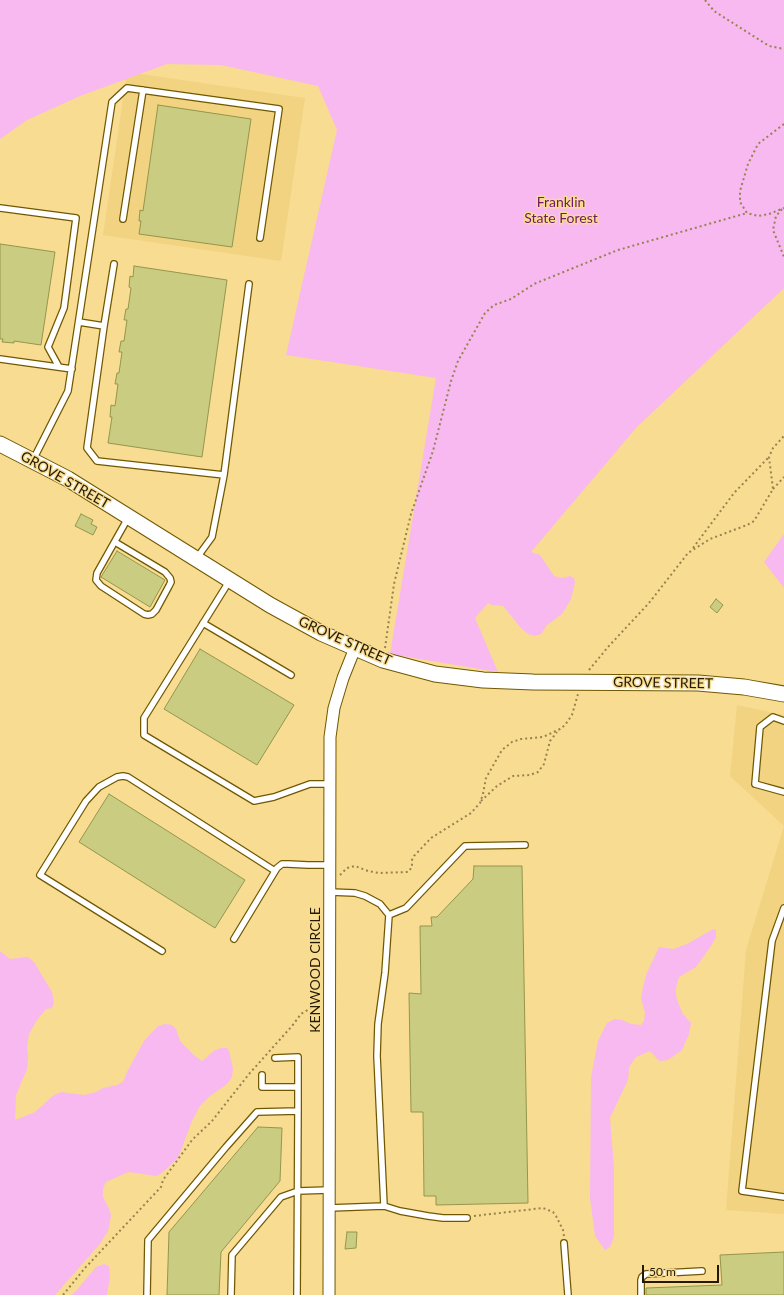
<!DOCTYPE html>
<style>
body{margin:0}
#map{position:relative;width:784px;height:1295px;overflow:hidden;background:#f7dc92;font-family:Lato,sans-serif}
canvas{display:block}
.scale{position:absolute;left:642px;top:1265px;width:77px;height:18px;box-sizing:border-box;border:2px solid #251a00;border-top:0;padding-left:5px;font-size:12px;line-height:14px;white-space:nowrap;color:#251a00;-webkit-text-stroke:3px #f7dc92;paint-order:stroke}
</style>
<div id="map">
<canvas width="784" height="1295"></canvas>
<div class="scale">50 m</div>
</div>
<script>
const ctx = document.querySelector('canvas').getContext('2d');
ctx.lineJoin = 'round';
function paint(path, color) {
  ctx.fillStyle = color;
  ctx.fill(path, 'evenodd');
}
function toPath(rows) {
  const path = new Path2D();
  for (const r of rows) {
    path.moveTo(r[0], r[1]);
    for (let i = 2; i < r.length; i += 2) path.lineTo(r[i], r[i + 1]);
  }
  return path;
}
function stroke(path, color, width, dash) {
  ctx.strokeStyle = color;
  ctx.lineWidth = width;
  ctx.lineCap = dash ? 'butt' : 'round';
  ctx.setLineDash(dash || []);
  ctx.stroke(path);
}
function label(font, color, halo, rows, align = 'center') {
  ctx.font = font + ' Lato,sans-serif';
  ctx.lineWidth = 3;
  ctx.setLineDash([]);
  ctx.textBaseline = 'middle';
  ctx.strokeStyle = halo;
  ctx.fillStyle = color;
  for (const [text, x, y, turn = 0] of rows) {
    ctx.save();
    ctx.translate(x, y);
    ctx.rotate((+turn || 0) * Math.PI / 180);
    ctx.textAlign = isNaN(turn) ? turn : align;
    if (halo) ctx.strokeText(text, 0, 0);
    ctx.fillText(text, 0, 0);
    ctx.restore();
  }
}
paint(toPath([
 [127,72,305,98,281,261,103,235],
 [737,705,784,715,784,1214,726,1210,746,950,784,826,730,776]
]), '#f1d381');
paint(toPath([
 [0,0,784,0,784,288,636,428,531,552,540,555,554,576,562,578,570,576,574,578,575,582,571,599,562,614,547,625,541,634,535,636,528,634,521,628,503,606,492,605,488,603,475,618,498,672,390,654,436,378,286,355,337,130,318,86,221,65,167,64,80,96,27,120,0,139],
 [784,534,784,588,764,562],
 [713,929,716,930,716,937,711,946,696,967,679,977,676,988,676,996,679,1005,683,1014,691,1023,689,1034,682,1050,668,1060,659,1061,650,1051,636,1057,629,1067,628,1080,610,1118,614,1168,614,1237,610,1247,605,1250,595,1236,590,1198,591,1077,598,1041,607,1023,615,1019,622,1020,631,1024,641,1025,644,1021,645,1012,641,999,643,987,646,975,659,947,673,949,687,944],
 [0,951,10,959,28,957,34,962,52,992,54,1003,52,1008,46,1009,37,1020,29,1034,27,1046,28,1058,27,1069,16,1095,15,1119,18,1119,35,1112,54,1095,61,1092,84,1095,96,1092,103,1088,117,1085,123,1082,127,1072,144,1041,158,1026,165,1024,172,1025,176,1029,180,1041,195,1056,202,1061,215,1050,221,1048,227,1048,229,1051,233,1068,232,1077,227,1084,210,1096,200,1106,192,1121,178,1158,163,1172,157,1176,128,1172,106,1182,103,1188,103,1197,110,1211,111,1216,108,1231,99,1245,55,1295,0,1295],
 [104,1264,109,1266,110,1276,107,1295,71,1295,75,1292,96,1267]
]), '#f7b9f0');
const building = toPath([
 [158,105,251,119,232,247,139,234,141,221,139,221,140,210,143,211,158,105],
 [0,244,55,252,41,345,14,341,14,343,2,342,3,339,0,339,0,244],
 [134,266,227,280,202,457,108,443,112,417,110,417,111,405,115,406,118,384,115,384,117,373,119,373,122,352,119,352,121,341,124,341,127,320,124,320,126,309,128,309,131,288,129,287,130,276,133,277,134,266],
 [81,514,93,520,91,524,97,527,93,535,75,526,81,514],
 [117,551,165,580,150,607,101,577,117,551],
 [716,599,723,605,717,613,710,607,716,599],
 [200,649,294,705,257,765,164,709,200,649],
 [109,794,245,880,215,928,79,842,109,794],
 [474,866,522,866,528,1203,436,1205,436,1196,424,1196,423,1112,411,1112,409,993,421,994,420,926,432,926,431,917,437,917,473,879,474,866],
 [258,1127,282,1128,280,1181,221,1252,219,1295,167,1295,169,1232,258,1127],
 [347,1232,357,1232,356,1248,345,1249,347,1232],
 [784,1252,784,1295,646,1295,646,1288,722,1285,720,1255,784,1252]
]);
paint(building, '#c9cc81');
stroke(building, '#94964c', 1);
const service = toPath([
 [0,208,76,218,64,308,48,347,59,367],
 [123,219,143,90],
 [79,322,104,326,87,448,97,461,224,475,249,284],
 [104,326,114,264],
 [0,359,72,369],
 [33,460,68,391,112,102,127,88,279,109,260,238],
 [115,542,165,572,170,578,171,582,169,586,156,610,152,614,148,615,144,614,101,586,96,580,97,573,128,518],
 [196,559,212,537,224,475],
 [230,580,144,718,144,735,254,801,274,797,310,784,331,784],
 [203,623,291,675],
 [784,721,773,717,760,727,755,784,784,792],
 [784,908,772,941,742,1191,784,1197],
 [389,915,406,908,465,846,525,845],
 [234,939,277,868,282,864,288,864,308,865,330,865],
 [162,951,40,875,86,801,99,787,117,777,123,776,128,777,275,871],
 [275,1058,298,1057,298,1087],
 [262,1075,262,1087,298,1087,298,1111],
 [384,1206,400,1211,428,1216,443,1218,467,1218],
 [329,1208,384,1206,377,1056,378,1024,385,973,389,915,380,904,365,896,355,893,330,892],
 [564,1243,568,1295],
 [147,1295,148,1240,226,1147,257,1112,298,1111,297,1295],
 [231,1295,232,1255,281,1197,298,1191,329,1190],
 [641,1295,641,1280,642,1277,646,1274,702,1271]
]);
const minor = toPath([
 [329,1295,330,737,334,708,343,678,355,648]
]);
const secondary = toPath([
 [0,444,68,479,270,605,321,633,383,660,435,674,483,680,533,682,698,683,744,687,784,694]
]);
stroke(service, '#715800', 8);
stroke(minor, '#715800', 13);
stroke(secondary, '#715800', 17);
stroke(toPath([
 [705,0,714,11,769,46,784,49],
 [784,124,758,144,748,164,740,191,740,202,747,213,758,216,769,214,784,208],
 [782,209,776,216,773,230,784,257],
 [773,489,784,477],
 [693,548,734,493,769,457],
 [385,648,394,584,411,514,433,451,451,381,458,361,485,313,494,305,511,299,534,284,618,250,747,213],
 [589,670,608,647,649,603,688,553,710,539,747,525,754,521,773,489,769,457,773,448,784,436],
 [481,801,497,786,513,776,530,775,538,772,544,764,550,741,557,732],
 [340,875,347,868,355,866,368,871,379,873,408,872,412,867,412,860,414,856,431,838,471,813,480,803,483,794,486,778,502,750,512,742,521,739,543,737,560,729,565,725,572,715,578,694],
 [474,1216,543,1208,553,1212,556,1216,563,1230,564,1236],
 [63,1295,85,1268,161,1187,163,1180,192,1140,212,1121,249,1074,292,1026,301,1014,319,1003]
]), '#96834f', 2, [2, 3]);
stroke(service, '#fff', 5.5);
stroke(minor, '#fff', 11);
stroke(secondary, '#fff', 15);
label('14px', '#72176d', '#f7dc92', [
 ["Franklin",561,202],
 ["State Forest",561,218]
]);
label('14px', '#251a00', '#f7dc92', [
 ["GROVE STREET",65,480,30],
 ["GROVE STREET",345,641,24],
 ["GROVE STREET",663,683,1],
 ["KENWOOD CIRCLE",315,970,-90]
]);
</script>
